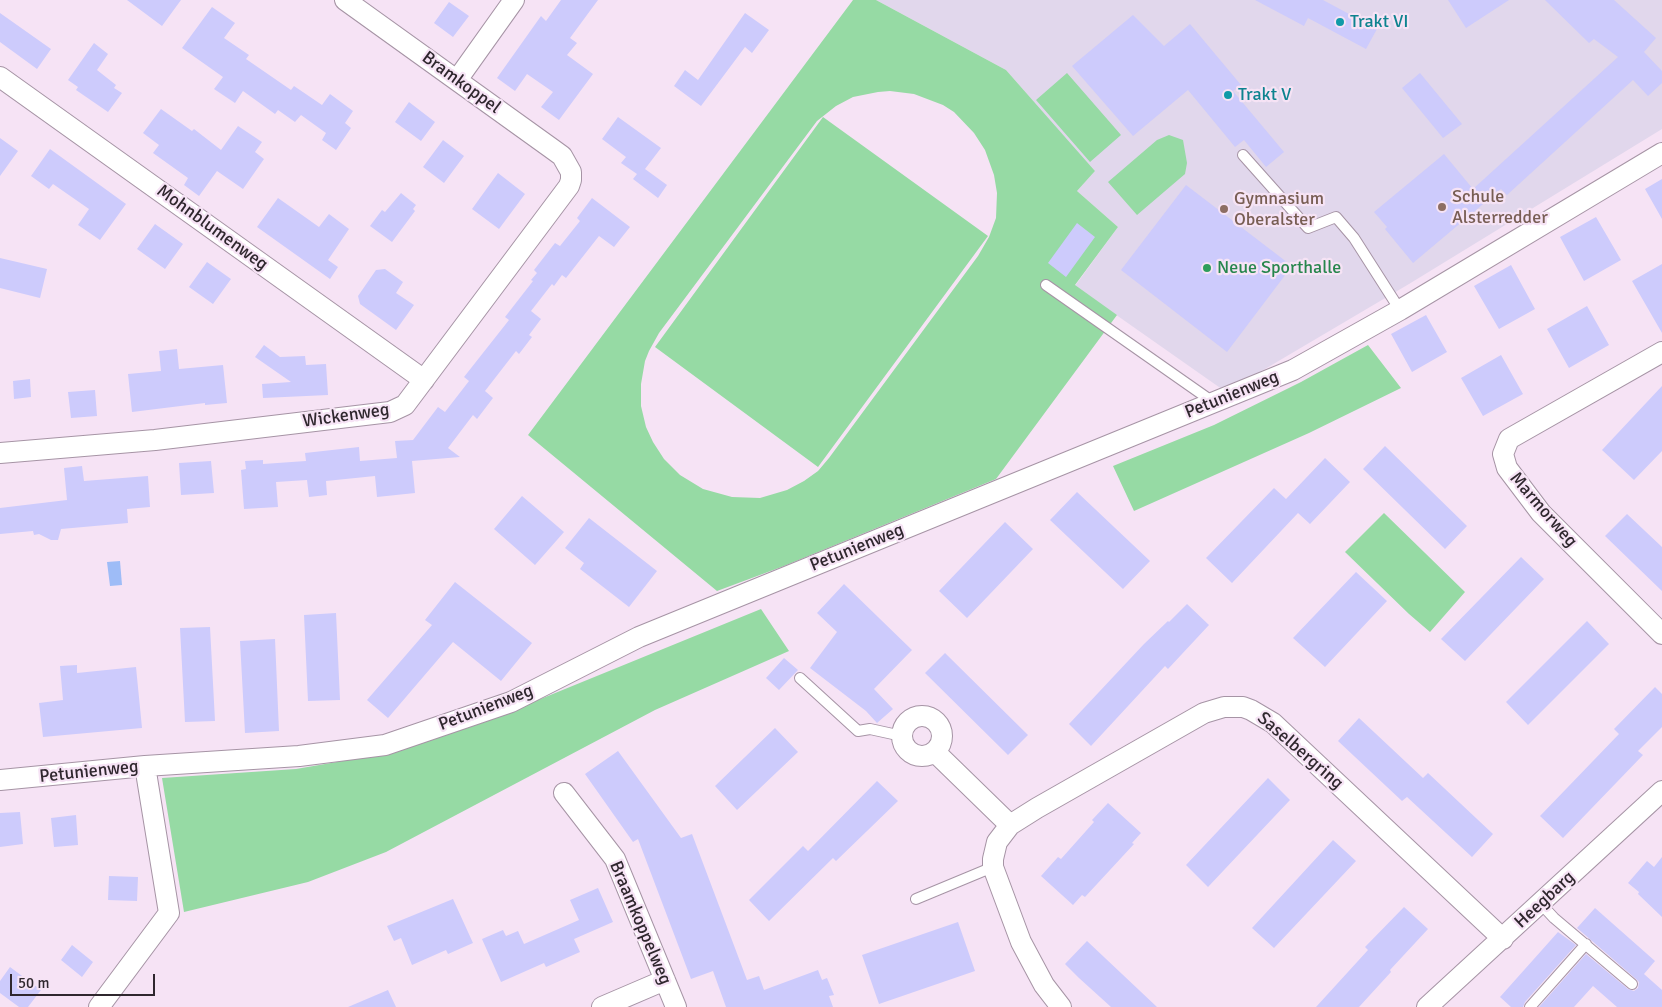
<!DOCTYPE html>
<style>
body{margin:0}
#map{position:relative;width:1662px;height:1007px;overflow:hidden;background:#f6e3f5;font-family:Signika,sans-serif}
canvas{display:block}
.scale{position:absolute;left:10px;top:974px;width:145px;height:22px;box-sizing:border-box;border:2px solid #2f272e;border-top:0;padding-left:6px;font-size:15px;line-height:18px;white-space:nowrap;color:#2f272e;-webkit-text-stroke:4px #f6e3f5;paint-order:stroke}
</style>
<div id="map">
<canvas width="1662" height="1007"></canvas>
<div class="scale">50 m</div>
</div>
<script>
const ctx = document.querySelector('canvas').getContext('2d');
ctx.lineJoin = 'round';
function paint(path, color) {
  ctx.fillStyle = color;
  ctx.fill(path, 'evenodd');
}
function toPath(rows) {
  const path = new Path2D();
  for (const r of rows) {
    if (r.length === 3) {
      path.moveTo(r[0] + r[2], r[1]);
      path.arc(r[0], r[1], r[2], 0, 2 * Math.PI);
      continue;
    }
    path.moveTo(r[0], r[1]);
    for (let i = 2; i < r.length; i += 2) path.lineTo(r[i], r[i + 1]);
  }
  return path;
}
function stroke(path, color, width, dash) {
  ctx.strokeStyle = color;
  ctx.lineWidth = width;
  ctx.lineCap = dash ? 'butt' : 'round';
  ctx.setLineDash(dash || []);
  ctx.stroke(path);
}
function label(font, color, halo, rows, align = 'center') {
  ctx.font = font + ' Signika,sans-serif';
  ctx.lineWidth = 4.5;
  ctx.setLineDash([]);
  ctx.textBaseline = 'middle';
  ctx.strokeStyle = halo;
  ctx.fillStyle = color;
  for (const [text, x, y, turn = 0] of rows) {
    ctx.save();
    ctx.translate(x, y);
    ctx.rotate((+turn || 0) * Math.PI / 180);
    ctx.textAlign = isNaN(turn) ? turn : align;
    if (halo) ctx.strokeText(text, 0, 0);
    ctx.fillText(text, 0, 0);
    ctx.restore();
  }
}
paint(toPath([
 [876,0,1662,0,1662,129,1409,284,1226,392,1075,286,1118,227,1077,191,1095,171,1006,70]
]), '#e1d7ec');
paint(toPath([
 [853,0,876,0,1006,70,1095,171,1077,191,1118,227,1075,285,1117,315,996,479,784,566,717,591,528,435],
 [890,91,914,94,943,105,954,112,974,133,985,150,994,175,997,193,996,218,989,237,978,256,829,458,818,471,804,481,787,490,760,498,732,497,703,489,680,475,664,459,653,442,646,427,641,406,641,384,645,361,649,351,659,333,817,121,836,106,853,97,878,92],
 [1067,73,1121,135,1090,162,1036,100],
 [823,117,988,236,818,467,655,347],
 [1169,135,1183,140,1187,163,1185,174,1137,215,1108,182,1157,140],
 [1368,345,1401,388,1309,433,1134,511,1113,466,1214,425,1301,382],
 [1384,513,1465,592,1430,632,1409,614,1345,552],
 [761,609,789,651,655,710,386,852,308,882,184,912,162,778,296,769,389,753,516,709]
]), '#96daa4');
paint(toPath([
 [120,561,122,585,110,586,107,562]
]), '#9ebcf7');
paint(toPath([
 [127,0,181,0,162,26],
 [561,0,598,0,570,38,577,43,567,55,593,74,559,120,541,107,553,92,527,74,515,91,497,78,541,16,546,21],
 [1255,0,1323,0,1377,29,1366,49,1308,18,1304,26],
 [1448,0,1509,0,1466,28],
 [1545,0,1614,0,1656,38,1644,52,1662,71,1662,83,1648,96,1633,80,1507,195,1501,189,1413,263,1385,229,1387,227,1374,212,1444,154,1473,189,1618,57,1594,39,1589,43],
 [449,2,469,16,453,37,434,23],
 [212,7,235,23,224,38,249,55,246,59,291,90,294,86,322,105,330,94,353,111,345,123,351,128,336,150,322,140,326,133,301,115,295,122,278,110,275,114,243,91,235,103,214,89,223,77,182,48],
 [0,13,51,49,37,69,0,42],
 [745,13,769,30,752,53,745,47,701,106,674,86,685,70,698,80],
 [1133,15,1164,46,1190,24,1241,85,1233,91,1284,152,1266,167,1244,140,1235,147,1188,90,1133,136,1072,66],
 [94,43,108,54,97,70,116,85,114,88,122,93,108,112,76,90,78,87,68,80],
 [1420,73,1462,124,1443,138,1402,88],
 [409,102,435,122,421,141,395,122],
 [161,109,192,131,194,129,221,150,238,126,262,142,255,152,264,159,243,189,217,171,199,196,184,185,188,178,153,153,159,145,143,133],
 [618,117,661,148,645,169,667,185,658,198,633,179,637,174,621,163,626,157,602,139],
 [0,138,18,151,0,176],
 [443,140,464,156,444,183,423,167],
 [50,149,126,204,100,240,78,225,89,209,53,184,49,189,31,176],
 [498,173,525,194,499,229,472,209],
 [1662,179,1662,219,1645,189],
 [1186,185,1292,266,1227,352,1121,270],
 [401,193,416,205,413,209,415,211,392,242,370,226,382,210,385,212],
 [278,198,319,227,329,214,349,229,328,260,338,267,330,279,257,227],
 [592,198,630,227,614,247,599,236,566,278,562,275,554,286,552,284,531,311,541,319,529,335,532,337,519,354,516,351,485,391,493,398,477,419,473,415,448,448,460,457,412,461,415,493,377,497,375,476,326,481,327,495,309,497,307,480,276,482,278,507,244,509,241,470,246,469,245,461,263,460,263,464,306,461,305,453,359,447,360,461,397,458,395,441,413,440,438,407,445,412,469,381,464,377,509,320,505,317,533,281,531,280,537,273,534,270,555,243,560,246,580,221,577,218],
 [1596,217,1621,260,1584,281,1560,237],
 [1077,223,1095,237,1066,277,1048,263],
 [155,224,183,244,165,269,137,249],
 [0,258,47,269,40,298,0,288],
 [207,262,231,279,213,304,189,287],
 [1662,264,1662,333,1632,281],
 [1511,265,1535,309,1499,329,1474,286],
 [385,269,403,282,396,293,414,305,396,330,360,304,358,296,376,270],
 [1587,306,1609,345,1569,368,1547,329],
 [1426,315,1447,352,1412,372,1391,334],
 [264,345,280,357,305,356,306,365,326,364,328,395,263,398,262,384,291,382,255,357],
 [177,349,179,369,223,365,227,403,205,405,205,403,132,412,128,374,161,371,159,351],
 [1501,355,1523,394,1483,416,1461,378],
 [30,379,31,397,14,399,13,381],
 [1662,386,1662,451,1634,480,1602,450],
 [95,390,97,416,71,418,68,392],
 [1385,446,1467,526,1445,549,1363,469],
 [1325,458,1350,482,1310,524,1298,513,1232,583,1206,558,1274,488,1286,499],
 [211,461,214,493,181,495,179,463],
 [82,466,84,481,148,476,150,507,127,509,128,523,61,529,58,540,51,540,39,534,34,535,33,531,0,534,0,508,67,500,64,468],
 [1077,492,1150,561,1123,589,1050,520],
 [522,496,564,532,535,565,494,529],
 [1627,514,1662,547,1662,591,1605,536],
 [589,518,657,571,629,607,580,569,584,563,565,548],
 [1005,522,1033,549,967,618,939,591],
 [1521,557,1544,579,1465,661,1441,639],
 [1356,572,1387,601,1325,667,1293,638],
 [455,582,532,643,501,681,453,642,388,718,367,700,432,625,425,620],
 [844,584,912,650,874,689,893,709,877,723,866,711,810,668,837,632,817,613],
 [1187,604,1209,625,1168,669,1165,666,1091,746,1069,724,1144,644,1168,621,1169,622],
 [336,613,340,700,308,701,304,615],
 [1587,621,1609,644,1528,725,1506,702],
 [210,627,215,721,185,722,180,628],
 [275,639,279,731,245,733,240,641],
 [945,653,1028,735,1008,755,925,673],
 [784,658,798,670,779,690,766,678],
 [77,665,77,673,136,667,142,728,43,737,39,703,63,700,60,666],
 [1655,687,1662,694,1662,727,1638,751,1643,755,1563,838,1540,816,1619,734,1614,729],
 [1359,718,1423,778,1428,773,1493,834,1472,857,1407,797,1402,801,1338,741],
 [775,728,798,752,737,810,715,786],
 [618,751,681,838,692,834,747,980,759,976,764,990,818,970,822,980,827,978,834,995,829,996,833,1007,726,1007,713,971,691,979,638,839,633,842,585,774],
 [1268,778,1290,800,1208,887,1186,865],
 [877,781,898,801,836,861,833,858,769,921,749,900,803,846,808,851],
 [1108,803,1141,833,1132,843,1134,844,1085,897,1082,895,1073,905,1041,876,1058,857,1061,859,1094,822,1092,820],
 [20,812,23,844,0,847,0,813],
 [76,815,78,845,54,847,51,818],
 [1333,840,1356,861,1274,948,1252,928],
 [1662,857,1662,917,1638,894,1639,892,1628,883,1647,861,1654,867],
 [109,876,138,877,137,901,108,900],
 [598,888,613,922,574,939,580,952,546,967,544,963,501,982,482,939,503,930,506,936,518,931,524,944,579,920,570,900],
 [453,899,473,943,448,954,446,950,412,965,401,938,394,941,387,926],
 [1404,907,1428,929,1390,970,1391,972,1359,1007,1316,1007,1368,950,1365,947],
 [1595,908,1655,961,1644,974,1662,990,1662,1007,1617,1007,1593,986,1574,1007,1539,1007,1586,954,1628,989,1634,991,1638,988,1639,982,1636,979,1577,928],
 [958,922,975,971,879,1004,862,955],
 [1558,932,1576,945,1525,1002,1523,1007,1511,1007,1500,997],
 [1087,941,1157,1007,1111,1007,1079,978,1065,964],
 [72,945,93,962,82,977,61,960],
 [10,967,41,990,28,1007,19,1007,0,993,0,981],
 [388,990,396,1007,348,1007]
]), '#cdcbfc');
const service = toPath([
 [1243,155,1308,228,1336,217,1354,238,1400,310],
 [1046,285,1213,402],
 [800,678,858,731,870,729,902,736],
 [916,899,993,867],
 [1541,904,1554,918,1632,984],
 [1530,1007,1586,944]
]);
const minor = toPath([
 [0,77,424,380],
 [457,80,514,0],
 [1662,352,1509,439,1503,454,1507,468,1541,513,1662,634],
 [0,453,155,440,390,412,405,405,569,186,571,180,571,172,562,156,551,148,345,0],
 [922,736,20],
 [935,752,1010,825],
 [0,780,145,766,299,756,385,745,511,702,639,637,1293,370,1400,310,1662,153],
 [564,793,615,859,676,1007],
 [99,1007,169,913,145,766],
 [602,1007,665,980],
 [1061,1007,1044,985,1021,942,993,867,993,859,997,842,1010,825,1037,808,1204,713,1224,707,1243,707,1251,710,1273,723,1503,939],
 [1427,1007,1662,791]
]);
stroke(service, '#a694a5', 12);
stroke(minor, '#a694a5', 22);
stroke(service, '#fff', 10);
stroke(minor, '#fff', 20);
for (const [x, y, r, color] of [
 [1340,22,5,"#0f9aa8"],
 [1228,95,5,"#0f9aa8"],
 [1442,207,5,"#8d6e63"],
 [1224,209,5,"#8d6e63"],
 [1207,268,5,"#2e9e5b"]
]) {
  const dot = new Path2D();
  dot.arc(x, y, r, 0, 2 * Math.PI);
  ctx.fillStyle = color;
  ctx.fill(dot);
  stroke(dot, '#f6e3f5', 2);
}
label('18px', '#0d838f', '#f6e3f5', [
 ["Trakt VI",1350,22],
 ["Trakt V",1238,95]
], 'left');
label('18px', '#2f272e', '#f6e3f5', [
 ["Bramkoppel",461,83,36],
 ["Mohnblumenweg",212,228,36],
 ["Petunienweg",1232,395,-22],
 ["Wickenweg",346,416,-8],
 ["Marmorweg",1543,510,49],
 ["Petunienweg",857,548,-22],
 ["Petunienweg",486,708,-21],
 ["Saselbergring",1300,751,41],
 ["Petunienweg",89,772,-6],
 ["Heegbarg",1545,900,-43],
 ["Braamkoppelweg",640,923,67]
]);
label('18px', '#785e54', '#f6e3f5', [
 ["Schule",1452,197],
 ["Alsterredder",1452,218],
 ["Gymnasium",1234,199],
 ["Oberalster",1234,220]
], 'left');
label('18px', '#27864d', '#f6e3f5', [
 ["Neue Sporthalle",1217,268]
], 'left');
</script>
